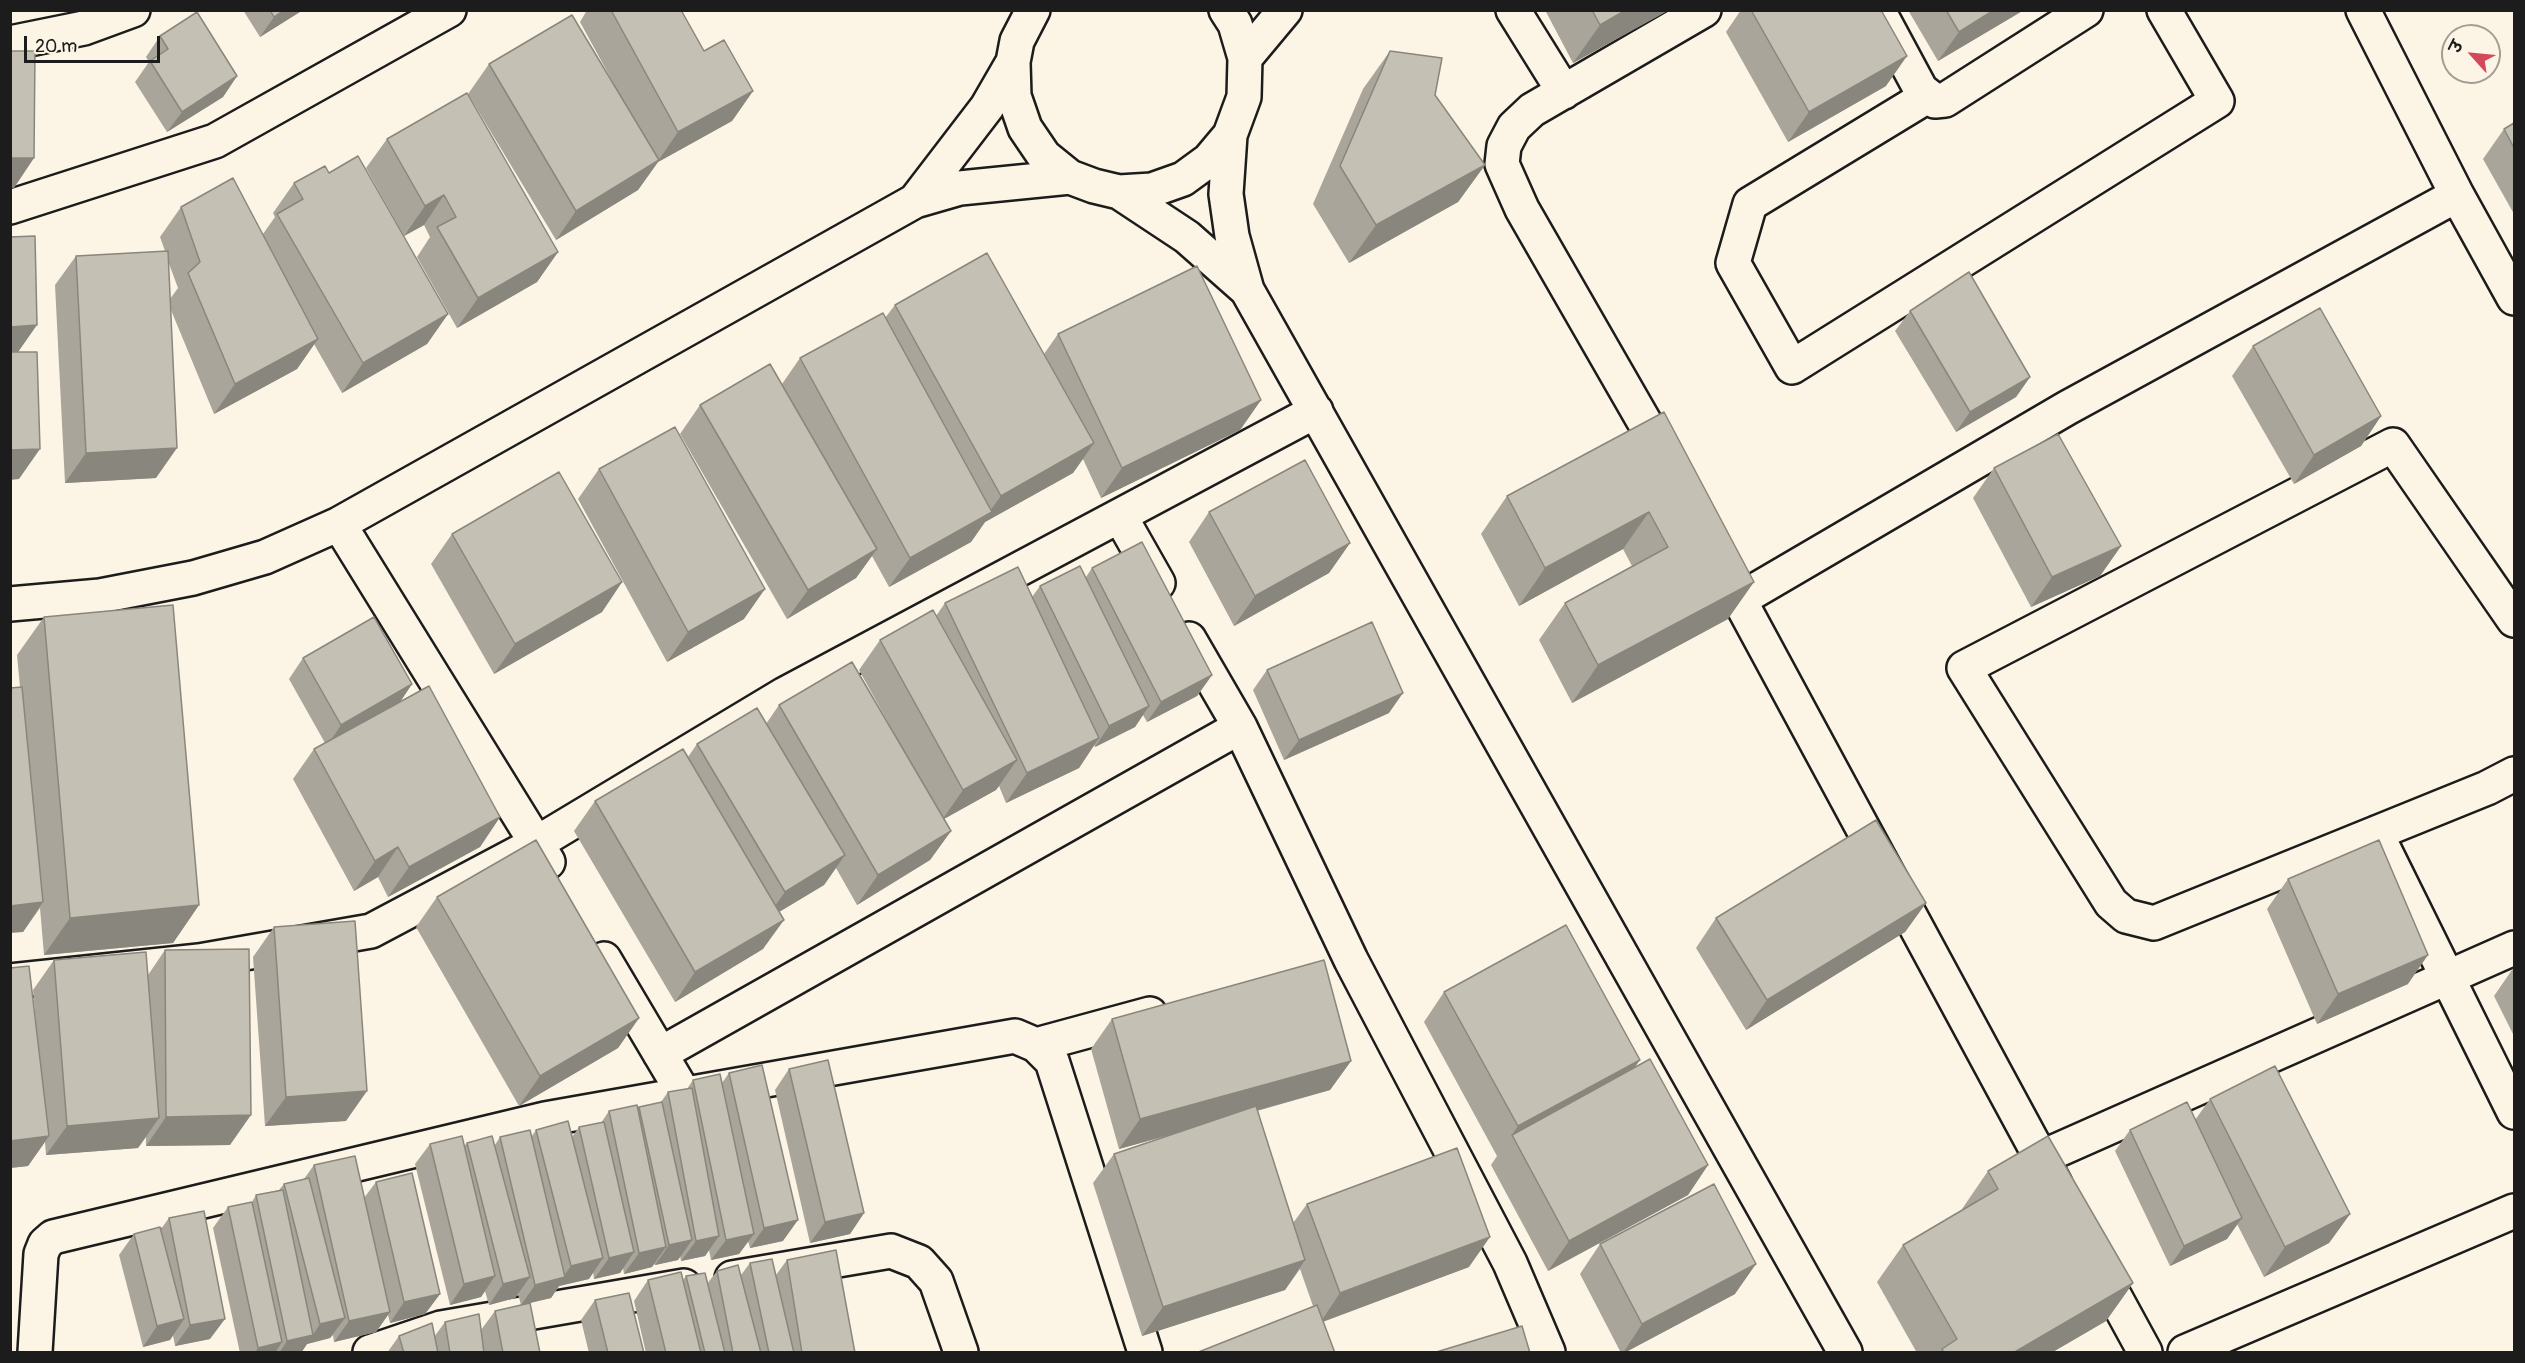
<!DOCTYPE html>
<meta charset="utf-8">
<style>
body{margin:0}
#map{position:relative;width:2525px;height:1363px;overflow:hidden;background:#fcf5e5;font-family:Pangolin,"Playpen Sans Deva",sans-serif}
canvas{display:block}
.frame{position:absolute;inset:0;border:12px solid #1c1c1c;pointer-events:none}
.north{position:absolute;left:2441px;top:24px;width:60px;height:60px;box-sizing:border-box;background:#fcf5e5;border:2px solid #a29e95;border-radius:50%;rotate:297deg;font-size:16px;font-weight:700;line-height:24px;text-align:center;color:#1c1c1c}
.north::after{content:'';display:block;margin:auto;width:21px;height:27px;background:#d1495b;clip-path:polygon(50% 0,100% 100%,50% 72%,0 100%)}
.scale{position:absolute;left:24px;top:36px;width:136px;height:27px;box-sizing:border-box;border:3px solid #1c1c1c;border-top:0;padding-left:8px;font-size:18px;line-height:21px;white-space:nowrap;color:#1c1c1c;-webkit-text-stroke:4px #fcf5e5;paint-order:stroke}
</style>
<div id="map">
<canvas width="2525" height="1363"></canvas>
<div class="frame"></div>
<div class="north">उ</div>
<div class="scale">20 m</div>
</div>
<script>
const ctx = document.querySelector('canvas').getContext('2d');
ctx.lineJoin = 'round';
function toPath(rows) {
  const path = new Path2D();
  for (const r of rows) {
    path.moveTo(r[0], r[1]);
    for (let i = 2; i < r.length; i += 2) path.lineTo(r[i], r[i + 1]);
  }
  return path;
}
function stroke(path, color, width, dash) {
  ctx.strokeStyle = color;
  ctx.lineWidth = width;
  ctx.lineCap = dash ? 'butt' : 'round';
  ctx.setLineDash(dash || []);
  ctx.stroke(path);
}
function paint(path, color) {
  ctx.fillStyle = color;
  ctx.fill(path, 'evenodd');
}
const minor = toPath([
 [1033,10,1017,41,1013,62,1014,96,1025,128,1044,156,1070,177,1094,186,1119,192,1152,190,1183,179,1209,160,1230,135,1244,97,1245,58,1235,24,1226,10],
 [1513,10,1564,92],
 [1878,10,1921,90,1935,101,1945,100,2086,10],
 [2363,10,2457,195,2514,298],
 [10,43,84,28,133,10],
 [1245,58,1285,10],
 [1926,97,1750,204,1733,263,1792,367,2217,101,2164,10],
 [1230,135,1226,194,1232,236,1247,290,1845,1352],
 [1119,192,1187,237,1247,290],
 [915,201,987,107,1013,62],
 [10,207,215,141,449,10],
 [1668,463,1522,209,1502,164,1504,146,1514,127,1532,110,1704,10],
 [1120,516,1158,583],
 [339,524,548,862],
 [1719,562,2055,1184],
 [1739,600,2067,408,2457,195],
 [10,604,100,596,193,578,265,557,339,524,915,201,960,188,1070,177],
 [2514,620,2393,445,1964,668,2111,903,2126,916,2154,923,2487,788,2514,774],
 [1189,639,1240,727,1351,960,1510,1263,1548,1352],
 [2376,833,2514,1112],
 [604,959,684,1094],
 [10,981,199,961,371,931,537,843,785,694,1316,411],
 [1036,1045,1150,1014],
 [660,1054,1240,727],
 [2040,1158,2514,948],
 [2097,1264,2145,1352],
 [732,1278,891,1251,919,1262,936,1281,961,1352],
 [35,1352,41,1254,45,1244,53,1237,545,1119,1015,1036,1036,1045,1052,1061,1145,1352],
 [370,1352,441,1328,684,1286],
 [2185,1352,2514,1211]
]);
stroke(minor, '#1c1c1c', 38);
stroke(minor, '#fcf5e5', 33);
paint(toPath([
 [243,10,303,10,260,37],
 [587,10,681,10,704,51,753,91,732,121,658,162,638,190,556,240,468,94,489,64,627,108,580,22],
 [1545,10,1669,10,1573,63],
 [1741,10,1881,10,1886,86,1788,142,1726,32],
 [1908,10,2024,10,1938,61],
 [160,36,237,76,223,97,167,132,135,82,149,62,146,57],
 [1390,51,1435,95,1485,165,1458,202,1349,263,1313,204,1363,89],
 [2514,123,2514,214,2483,159,2504,129],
 [387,139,558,252,537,282,457,328,417,257,430,237,424,225,404,236,366,168],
 [329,173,448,314,427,344,342,393,314,344,297,369,214,414,171,310,156,478,65,483,55,285,76,256,165,251,160,237,181,207,263,234,275,217,273,213,294,183],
 [168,261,178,288,170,299],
 [895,305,1044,354,1058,334,1261,400,1240,430,1101,498,1083,459,1073,473,985,522,971,542,889,587,872,556,856,578,787,619,680,434,700,405,782,384,800,358,885,318],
 [1910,311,2030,377,2016,397,1956,432,1895,331],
 [2253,346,2381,416,2361,446,2294,484,2232,376],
 [1664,412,1728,619,1572,703,1539,640,1565,603,1632,566,1623,549,1519,606,1481,534,1507,496],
 [1994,468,2121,546,2100,576,2031,607,1973,498],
 [599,469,744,619,667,662,578,499],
 [1209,512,1350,543,1329,573,1234,626,1189,542],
 [452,534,622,582,602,612,494,674,431,564],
 [1092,568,1212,675,1197,696,1147,722,1143,715,1135,727,1095,747,1094,745,1079,768,1006,803,999,786,996,790,944,819,951,831,930,860,857,905,836,868,824,885,779,912,763,949,675,1002,574,831,595,801,688,757,697,744,766,724,779,705,894,733,859,670,880,640,936,616,945,603,1032,597,1040,586,1086,577],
 [44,617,199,905,173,943,44,955,40,908,23,932,20,687,17,655],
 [303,658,412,684,400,702,500,817,480,847,388,897,378,877,354,891,293,779,314,749,325,743,289,679],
 [1267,670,1389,713,1284,760,1253,690],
 [2288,879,2408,984,2317,1024,2267,909],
 [437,897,639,1018,618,1048,519,1106,416,927],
 [1926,903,1905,932,1746,1030,1696,948,1716,918],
 [274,927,346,1121,265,1126,253,957],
 [165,950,230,1145,146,1146,146,1137,138,1148,46,1155,45,1142,28,1166,10,1168,10,968,36,1025,33,990,54,960,148,975],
 [2514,967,2514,1036,2494,996],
 [1444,992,1634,1068,1708,1165,1688,1195,1548,1271,1491,1165,1497,1156,1424,1022],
 [1112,1019,1351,1061,1330,1090,1257,1111,1293,1223,1307,1204,1469,1267,1323,1321,1313,1306,1300,1269,1285,1290,1142,1336,1093,1183,1114,1154,1173,1134,1119,1149,1091,1049],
 [789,1069,864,1213,850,1234,810,1243,775,1090],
 [729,1073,783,1241,750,1248,748,1241,739,1254,711,1260,709,1250,705,1256,681,1261,680,1256,678,1260,655,1265,654,1264,652,1267,624,1274,623,1268,620,1273,594,1279,593,1272,589,1279,559,1286,551,1298,530,1303,540,1353,387,1353,399,1336,434,1337,445,1322,481,1330,495,1311,521,1305,518,1294,515,1298,489,1305,485,1291,481,1297,450,1305,415,1164,430,1144,464,1146,467,1143,495,1145,500,1137,532,1136,536,1130,572,1137,579,1127,601,1123,609,1111,638,1109,639,1107,661,1102,668,1092,687,1089,693,1080,722,1083],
 [2210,1099,2350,1214,2329,1243,2264,1277,2237,1224,2227,1239,2170,1266,2115,1151,2130,1130,2195,1120],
 [314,1165,364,1198,376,1182,440,1294,425,1314,390,1323,388,1315,376,1332,334,1342,333,1335,330,1338,307,1344,301,1353,240,1353,213,1228,228,1207,252,1202,256,1195,279,1190,284,1184,304,1179],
 [1988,1171,2133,1283,2106,1321,2051,1353,1917,1353,1877,1282,1903,1245,1962,1210,1962,1209],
 [169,1218,210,1339,175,1346,173,1335,170,1340,143,1347,119,1255,134,1234,161,1229],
 [1600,1244,1735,1294,1624,1353,1621,1353,1580,1274],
 [787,1260,855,1353,646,1353,634,1301,648,1280,683,1280,686,1276,707,1284,717,1271,741,1275,750,1263,776,1275],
 [595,1300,644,1353,589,1353,581,1320]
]), '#a9a59a');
paint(toPath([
 [284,10,303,10,260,37,274,17],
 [1626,10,1669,10,1573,63,1600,25],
 [1994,10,2024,10,1938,61,1959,32],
 [1907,56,1886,86,1788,142,1809,112],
 [237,76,223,97,167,132,182,112],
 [753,91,732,121,658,162,638,190,556,240,576,211,658,161,678,132],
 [10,158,34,158,14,188,10,188],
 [1485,165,1458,202,1349,263,1376,225],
 [444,195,424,225,404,236,425,206],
 [558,252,537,282,457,328,478,298],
 [448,314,427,344,342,393,363,363],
 [37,325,16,355,10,355,10,327],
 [318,339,297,369,214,414,235,384],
 [2030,377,2016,397,1956,432,1970,412],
 [1261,400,1240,430,1101,498,1122,468],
 [2381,416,2361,446,2294,484,2314,455],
 [1094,443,1073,473,985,522,971,542,889,587,910,558,987,515,1001,496],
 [177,448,156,478,65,483,86,453],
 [40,449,19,479,10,480,10,450],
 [1649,512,1623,549,1519,606,1545,568],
 [1350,543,1329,573,1234,626,1255,596],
 [2121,546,2100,576,2031,607,2052,577],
 [877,549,856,578,787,619,808,590],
 [622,582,602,612,494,674,515,644],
 [1754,582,1728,619,1572,703,1598,665],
 [765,589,744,619,667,662,688,632],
 [1212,675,1197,696,1147,722,1161,702],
 [412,684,398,705,327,746,341,725],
 [1403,693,1389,713,1284,760,1299,740],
 [1149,706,1135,727,1095,747,1109,726],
 [1099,738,1079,768,1006,803,1027,773],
 [1017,760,996,790,942,820,963,790],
 [500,817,480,847,388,897,409,867],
 [951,831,930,860,857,905,878,875],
 [398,847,378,877,354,891,375,861],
 [845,855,824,885,764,921,785,892],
 [43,902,23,932,10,933,10,906],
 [1926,903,1905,932,1746,1030,1767,1000],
 [199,905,173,943,44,955,70,918],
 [784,920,763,949,675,1002,695,972],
 [2428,955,2408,984,2317,1024,2338,994],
 [639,1018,618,1048,519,1106,540,1076],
 [1640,1060,1619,1089,1512,1135,1518,1126],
 [1351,1061,1330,1090,1119,1149,1140,1119],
 [367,1091,346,1121,265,1126,286,1097],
 [251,1115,230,1145,146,1146,166,1117],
 [159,1118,138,1148,46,1155,67,1126],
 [49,1136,28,1166,10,1168,10,1141],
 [1708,1165,1688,1195,1548,1271,1569,1241],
 [864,1213,850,1234,810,1243,825,1222],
 [2350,1214,2329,1243,2264,1277,2285,1247],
 [2242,1218,2227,1239,2170,1266,2184,1246],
 [798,1220,783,1241,750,1248,764,1228],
 [754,1234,739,1254,711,1260,726,1240],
 [719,1236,705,1256,681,1261,696,1241],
 [1490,1237,1469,1267,1320,1323,1340,1293],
 [692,1240,678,1260,655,1265,669,1245],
 [666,1247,652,1267,624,1274,639,1253],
 [634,1252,620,1273,594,1279,609,1258],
 [603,1258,589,1279,559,1286,551,1298,521,1305,535,1285,562,1278,571,1266],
 [1305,1260,1285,1290,1142,1336,1163,1307],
 [1756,1264,1735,1294,1624,1353,1623,1353,1642,1324],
 [495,1276,481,1297,450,1305,464,1284],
 [530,1277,515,1298,489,1305,503,1284],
 [2133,1283,2106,1321,2051,1353,2013,1353],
 [440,1294,425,1314,390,1323,404,1302],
 [390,1312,376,1332,334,1342,349,1321],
 [345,1318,330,1338,307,1344,301,1353,279,1353,287,1341,312,1336,320,1324],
 [184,1319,170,1340,143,1347,157,1326],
 [225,1319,210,1339,175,1346,190,1325],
 [282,1342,275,1353,255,1353,258,1348]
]), '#89867d');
const building = toPath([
 [270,10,284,10,274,17,270,10],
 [611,10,681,10,704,51,724,40,753,91,678,132,611,10],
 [1592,10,1626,10,1600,25,1592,10],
 [1751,10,1881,10,1907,56,1809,112,1751,10],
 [1946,10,1994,10,1959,32,1946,10],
 [197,12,237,76,182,112,150,61,168,49,160,36,197,12],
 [572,15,659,160,576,211,489,64,572,15],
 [10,51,35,51,34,158,10,158,10,51],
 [1390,51,1442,58,1435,95,1485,165,1376,225,1340,166,1390,51],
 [467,93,558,252,478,298,437,227,456,217,444,195,425,206,387,139,467,93],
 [2514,123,2514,148,2504,129,2514,123],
 [358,156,448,314,363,363,277,214,303,199,294,183,325,166,329,173,358,156],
 [233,178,318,339,235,384,188,273,200,262,181,207,233,178],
 [35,236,37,325,10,327,10,237,35,236],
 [168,251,177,448,86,453,76,256,168,251],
 [987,253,1094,443,1001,496,895,305,987,253],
 [1197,266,1261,400,1122,468,1058,334,1197,266],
 [1969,272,2030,377,1970,412,1910,311,1969,272],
 [2320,308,2381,416,2314,455,2253,346,2320,308],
 [883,313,992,512,910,558,800,358,883,313],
 [10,352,37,352,40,449,10,450,10,352],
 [770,364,877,549,808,590,700,405,770,364],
 [1664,412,1754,582,1598,665,1565,603,1668,547,1649,512,1545,568,1507,496,1664,412],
 [675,427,765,589,688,632,599,469,675,427],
 [2058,434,2121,546,2052,577,1994,468,2058,434],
 [1305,460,1350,543,1255,596,1209,512,1305,460],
 [559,472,622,582,515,644,452,534,559,472],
 [1142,542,1212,675,1161,702,1092,568,1142,542],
 [1080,566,1149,706,1109,726,1040,586,1080,566],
 [1018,567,1099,738,1027,773,945,603,1018,567],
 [173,605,199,905,70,918,44,617,173,605],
 [933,610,1017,760,963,790,880,640,933,610],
 [374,617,412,684,341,725,303,658,374,617],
 [1372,622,1403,693,1299,740,1267,670,1372,622],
 [852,662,951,831,878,875,779,705,852,662],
 [429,686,500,817,409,867,398,847,375,861,314,749,429,686],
 [22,687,43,902,10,906,10,688,22,687],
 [757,708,845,855,785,892,697,744,757,708],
 [683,749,784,920,695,972,595,801,683,749],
 [1876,820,1926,903,1767,1000,1716,918,1876,820],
 [536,840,639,1018,540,1076,437,897,536,840],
 [2379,840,2428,955,2338,994,2288,879,2379,840],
 [355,921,367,1091,286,1097,274,927,355,921],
 [1566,925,1640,1060,1518,1126,1444,992,1566,925],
 [249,949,251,1115,166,1117,165,950,249,949],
 [146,952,159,1118,67,1126,54,960,146,952],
 [1324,960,1351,1061,1140,1119,1112,1019,1324,960],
 [29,966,49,1136,10,1141,10,968,29,966],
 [1650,1059,1708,1165,1569,1241,1512,1135,1650,1059],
 [828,1060,864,1213,825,1222,789,1069,828,1060],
 [762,1065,798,1220,764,1228,729,1073,762,1065],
 [2275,1066,2350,1214,2285,1247,2210,1099,2275,1066],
 [720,1074,754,1234,726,1240,693,1080,720,1074],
 [692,1088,719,1236,696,1241,668,1092,692,1088],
 [662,1102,692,1240,669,1245,639,1107,662,1102],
 [2187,1102,2242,1218,2184,1246,2130,1130,2187,1102],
 [637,1105,666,1247,639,1253,609,1111,637,1105],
 [1256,1106,1305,1260,1163,1307,1114,1154,1256,1106],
 [568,1121,603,1258,571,1266,536,1130,568,1121],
 [604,1122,634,1252,609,1258,579,1127,604,1122],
 [530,1130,565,1277,535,1285,500,1137,530,1130],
 [462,1136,495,1276,464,1284,430,1144,462,1136],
 [492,1136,530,1277,503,1284,467,1143,492,1136],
 [2048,1136,2133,1283,2013,1353,1944,1353,1942,1349,1957,1339,1903,1245,1998,1189,1988,1171,2048,1136],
 [1457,1148,1490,1237,1340,1293,1307,1204,1457,1148],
 [355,1156,390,1312,349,1321,314,1165,355,1156],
 [412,1173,440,1294,404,1302,376,1182,412,1173],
 [309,1178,345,1318,320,1324,284,1184,309,1178],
 [1714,1184,1756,1264,1642,1324,1600,1244,1714,1184],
 [283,1190,313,1335,287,1341,256,1195,283,1190],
 [252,1202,282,1342,258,1348,228,1207,252,1202],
 [204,1211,225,1319,190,1325,169,1218,204,1211],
 [160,1227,184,1319,157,1326,134,1234,160,1227],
 [836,1250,855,1353,802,1353,787,1260,836,1250],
 [772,1259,794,1353,769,1353,750,1263,772,1259],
 [738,1265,761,1353,733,1353,717,1271,738,1265],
 [681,1272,701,1353,666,1353,648,1280,681,1272],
 [705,1273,725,1353,705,1353,686,1276,705,1273],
 [629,1293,644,1353,608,1353,595,1300,629,1293],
 [530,1303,540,1353,503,1353,495,1311,530,1303],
 [1317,1305,1335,1353,1196,1353,1317,1305],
 [479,1314,484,1353,450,1353,445,1322,479,1314],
 [432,1323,438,1353,404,1353,399,1336,432,1323],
 [1522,1326,1530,1353,1433,1353,1522,1326]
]);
paint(building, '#c4c0b3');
stroke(building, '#89867d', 1.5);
</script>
